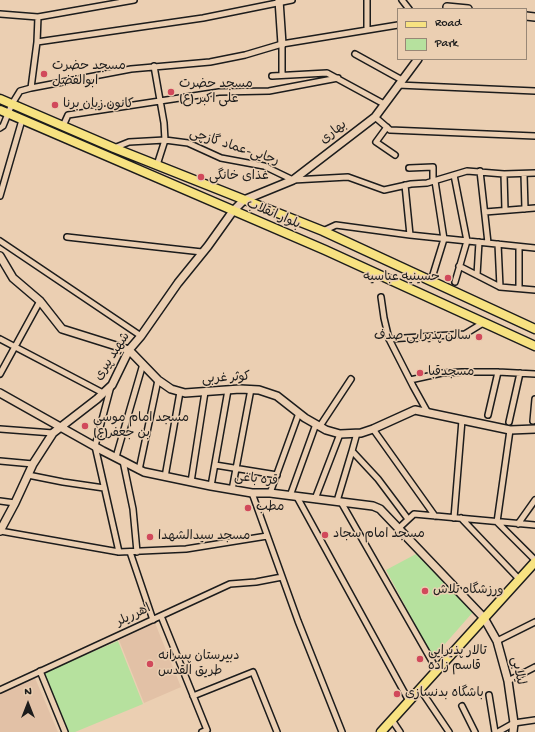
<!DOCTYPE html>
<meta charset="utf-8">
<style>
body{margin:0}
#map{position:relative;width:535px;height:732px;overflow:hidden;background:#ebcfb2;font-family:"Gochi Hand",sans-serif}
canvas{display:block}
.legend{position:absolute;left:397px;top:8px;width:130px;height:52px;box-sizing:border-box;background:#ebcfb2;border:1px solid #988776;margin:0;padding:5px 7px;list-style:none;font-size:12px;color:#1c1c1c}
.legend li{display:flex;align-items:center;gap:8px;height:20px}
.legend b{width:20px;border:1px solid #988776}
.north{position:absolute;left:8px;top:684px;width:40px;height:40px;-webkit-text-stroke:3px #ebcfb2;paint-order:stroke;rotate:0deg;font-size:11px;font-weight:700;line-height:16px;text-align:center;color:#1c1c1c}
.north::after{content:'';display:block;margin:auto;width:14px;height:18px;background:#1c1c1c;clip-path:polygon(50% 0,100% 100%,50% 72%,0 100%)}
</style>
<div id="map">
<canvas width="535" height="732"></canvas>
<ul class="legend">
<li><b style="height:5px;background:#f7e281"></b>Road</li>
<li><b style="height:11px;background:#b6e19e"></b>Park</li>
</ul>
<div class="north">N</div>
</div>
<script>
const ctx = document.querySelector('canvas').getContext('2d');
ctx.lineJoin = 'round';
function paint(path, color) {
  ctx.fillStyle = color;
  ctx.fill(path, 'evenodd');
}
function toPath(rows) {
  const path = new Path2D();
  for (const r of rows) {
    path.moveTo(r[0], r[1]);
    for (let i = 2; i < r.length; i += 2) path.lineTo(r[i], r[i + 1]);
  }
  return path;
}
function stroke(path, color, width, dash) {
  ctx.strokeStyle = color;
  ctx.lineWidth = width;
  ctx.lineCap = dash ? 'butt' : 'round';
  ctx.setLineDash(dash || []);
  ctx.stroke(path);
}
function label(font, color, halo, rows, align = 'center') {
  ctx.font = font + ' "Gochi Hand","Playpen Sans Arabic",sans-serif';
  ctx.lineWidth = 3;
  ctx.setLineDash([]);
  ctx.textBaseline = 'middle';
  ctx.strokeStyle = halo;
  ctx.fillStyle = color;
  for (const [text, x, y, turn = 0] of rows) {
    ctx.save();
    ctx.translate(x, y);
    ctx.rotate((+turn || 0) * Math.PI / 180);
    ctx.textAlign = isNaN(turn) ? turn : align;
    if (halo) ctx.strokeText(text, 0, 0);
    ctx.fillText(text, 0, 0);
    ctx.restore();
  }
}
paint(toPath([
 [155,623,181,687,144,703,119,640],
 [35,678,58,732,0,732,0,693]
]), '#e2c1a6');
paint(toPath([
 [416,554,473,612,437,653,431,654,386,570],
 [118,641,143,704,75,732,67,732,42,673]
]), '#b6e19e');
const street = toPath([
 [367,0,367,30],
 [402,0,409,9],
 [0,14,38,17,134,0],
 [37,42,203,18,292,0],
 [355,54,402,80],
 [154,66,164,123,165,140,157,165],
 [282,75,282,44],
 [272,76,327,73,384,104],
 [398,85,535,91],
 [31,88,37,42,38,17],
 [375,117,390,130,535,136],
 [63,126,68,115,219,92,269,91,338,78],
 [387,127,376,142,395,155],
 [0,128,3,126,12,104,20,91,31,88,131,69,210,62,245,55,282,44,398,25],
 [114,148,129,142,165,140,188,143,221,158,264,166,293,180,348,177,384,190,411,184,427,183,467,171,504,174,535,173],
 [409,168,433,167,433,181],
 [480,171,488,243],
 [504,174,505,210],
 [524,174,525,209],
 [454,175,467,241,455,282],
 [405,185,410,235],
 [0,196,22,120],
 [485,212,535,208],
 [323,231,336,225,410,235,535,248],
 [67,237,202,252],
 [0,241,141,336],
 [498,244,500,287],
 [459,266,500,287,535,290],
 [477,275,479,242],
 [431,281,444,239,435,181],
 [519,288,519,247],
 [381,297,384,318,389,339,413,386,428,413],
 [0,339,103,393],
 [389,339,465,334,483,323],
 [0,374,40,301],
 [410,380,442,373,462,372,498,372,535,374],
 [111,386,95,446,119,552],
 [488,415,498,372],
 [533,421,535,399],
 [509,422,520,373],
 [320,426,351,379],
 [0,429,53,433],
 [373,429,435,516],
 [510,430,497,522,535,560],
 [357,433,352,451,378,479,408,519],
 [116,457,143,364],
 [0,461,33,464],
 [123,461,133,509,137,552],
 [215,465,277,475],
 [139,470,158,380],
 [28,475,63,482,104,488],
 [165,477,180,392],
 [191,482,205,392],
 [211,486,228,390],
 [232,490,251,389],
 [252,493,298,621,342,732],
 [270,493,299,413],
 [290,496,316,424],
 [297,497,409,701],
 [315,499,340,434],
 [0,501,15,503],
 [337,501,352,451],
 [341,502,437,670],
 [454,518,462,420],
 [461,518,519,579],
 [518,524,535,500],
 [399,528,414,514,535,525],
 [0,531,119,552,186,549,267,536],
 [130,552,153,620],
 [161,616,207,730,202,732],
 [497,641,535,622],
 [40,671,65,732],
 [508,681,535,667],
 [420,689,449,732],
 [0,690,230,584,256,582,282,577],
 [489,695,495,732],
 [193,696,253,672,277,732],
 [462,706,475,732],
 [392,720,400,732],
 [498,732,514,723,535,720]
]);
const secondary = toPath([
 [279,0,282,44],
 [447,7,468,9],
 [526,16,535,17],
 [0,256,13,278,40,301,62,329,129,350,158,380,171,389,185,393,240,389,259,390,277,396,305,418,326,430,340,434,361,433,373,429,415,410,510,430,535,429],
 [0,393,103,451,144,472,211,486,252,493,270,493,373,506,380,509,484,618,497,641,508,681,514,723,513,732],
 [0,531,15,503,33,464,53,433,97,399,112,385,129,350,141,336,178,283,208,246,233,211,244,200,293,180,375,117,418,59]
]);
const primary = toPath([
 [0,99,114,148,323,231,535,329],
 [0,110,325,250,535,346],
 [381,732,535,562]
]);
stroke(street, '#1c1c1c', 8);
stroke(secondary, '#1c1c1c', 10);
stroke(primary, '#1c1c1c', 11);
stroke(street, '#ebcfb2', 5);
stroke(secondary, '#ebcfb2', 7);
stroke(primary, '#f7e281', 8);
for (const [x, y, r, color] of [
 [44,74,4,"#d1495b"],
 [171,92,4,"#d1495b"],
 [55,105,4,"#d1495b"],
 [201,177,4,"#d1495b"],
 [448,278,4,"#d1495b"],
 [479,337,4,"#d1495b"],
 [420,373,4,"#d1495b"],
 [85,426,4,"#d1495b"],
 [248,508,4,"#d1495b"],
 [325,535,4,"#d1495b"],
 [150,537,4,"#d1495b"],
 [425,591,4,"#d1495b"],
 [420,659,4,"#d1495b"],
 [150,664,4,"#d1495b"],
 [397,694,4,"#d1495b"]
]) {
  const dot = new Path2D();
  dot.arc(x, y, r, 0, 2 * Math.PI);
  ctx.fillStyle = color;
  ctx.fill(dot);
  stroke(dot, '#ebcfb2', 1.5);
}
label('13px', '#1c1c1c', '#ebcfb2', [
 ["مسجد حضرت",52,67],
 ["ابوالفضل",52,82],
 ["مسجد حضرت",179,85],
 ["علی اکبر (ع)",179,100],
 ["کانون زبان برنا",63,105],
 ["غذای خانگی",209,177],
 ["حسینیه عباسیه",440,278,"right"],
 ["سالن پذیرایی صدف",471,337,"right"],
 ["مسجدقبا",428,373],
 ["مسجد امام موسی",93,419],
 ["بن جعفر(ع)",93,434],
 ["مطب",256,508],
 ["مسجد امام سجاد",333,535],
 ["مسجد سیدالشهدا",158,537],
 ["ورزشگاه تلاش",433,591],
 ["تالار پذیرایی",428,652],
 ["قاسم زاده",428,667],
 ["دبیرستان پسرانه",158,657],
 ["طریق القدس",158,672],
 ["باشگاه بدنسازی",405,694]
], 'left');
label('13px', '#1c1c1c', '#ebcfb2', [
 ["بهاری",334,133,-38],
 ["رجایی-عماد گازچی",234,148,18],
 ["بلوار انقلاب",273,215,23],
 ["شهید پیری",113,357,-57],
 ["کوثر غربی",226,379,-3],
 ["قره باغی",256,480,6],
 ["اهرریلر",134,616,-25],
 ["لیلابی",517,671,78]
]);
</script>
